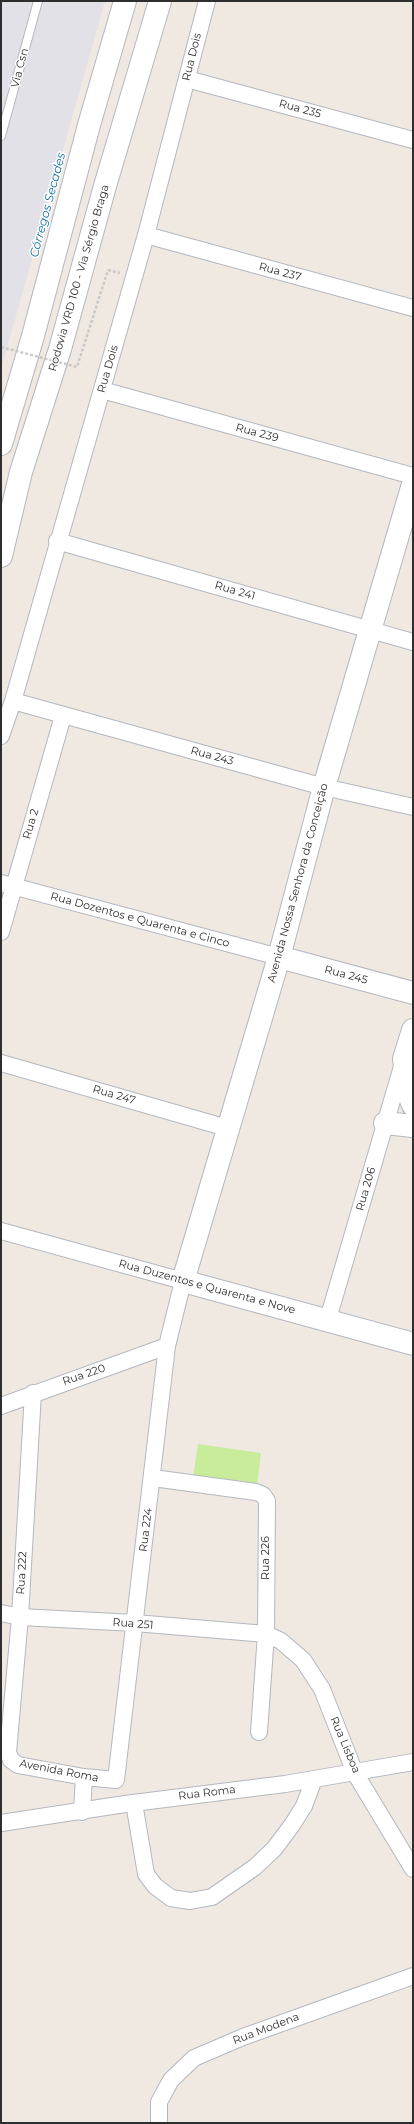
<!DOCTYPE html>
<meta charset="utf-8">
<style>
body{margin:0}
#map{position:relative;width:414px;height:2124px;overflow:hidden;background:#efe9e1;font-family:Montserrat,sans-serif}
canvas{display:block}
.frame{position:absolute;inset:0;border:2px solid #2e2e2e;pointer-events:none}
</style>
<div id="map">
<canvas width="414" height="2124"></canvas>
<div class="frame"></div>
</div>
<script>
const ctx = document.querySelector('canvas').getContext('2d');
ctx.lineJoin = 'round';
function paint(path, color) {
  ctx.fillStyle = color;
  ctx.fill(path, 'evenodd');
}
function toPath(rows) {
  const path = new Path2D();
  for (const r of rows) {
    path.moveTo(r[0], r[1]);
    for (let i = 2; i < r.length; i += 2) path.lineTo(r[i], r[i + 1]);
  }
  return path;
}
function stroke(path, color, width, dash) {
  ctx.strokeStyle = color;
  ctx.lineWidth = width;
  ctx.lineCap = dash ? 'butt' : 'round';
  ctx.setLineDash(dash || []);
  ctx.stroke(path);
}
function label(font, color, halo, rows, align = 'center') {
  ctx.font = font + ' Montserrat,sans-serif';
  ctx.lineWidth = 3;
  ctx.setLineDash([]);
  ctx.textBaseline = 'middle';
  ctx.strokeStyle = halo;
  ctx.fillStyle = color;
  for (const [text, x, y, turn = 0] of rows) {
    ctx.save();
    ctx.translate(x, y);
    ctx.rotate((+turn || 0) * Math.PI / 180);
    ctx.textAlign = isNaN(turn) ? turn : align;
    if (halo) ctx.strokeText(text, 0, 0);
    ctx.fillText(text, 0, 0);
    ctx.restore();
  }
}
paint(toPath([
 [1,1,105,1,1,369]
]), '#e3e1e8');
paint(toPath([
 [198,1444,261,1453,257,1486,193,1478]
]), '#c9ec9a');
const lane = toPath([
 [1,136,38,1]
]);
const street = toPath([
 [187,79,413,140],
 [146,235,413,308],
 [102,390,413,476],
 [57,541,413,642],
 [13,701,324,787,413,807],
 [1,736,13,701,146,235,207,1],
 [1,883,279,957],
 [1,932,63,716],
 [1,1063,227,1128],
 [1,1231,183,1281,167,1346,116,1780,84,1777,18,1765,11,1760,8,1752,20,1617,33,1393],
 [328,1319,403,1063],
 [1,1406,167,1346],
 [153,1478,256,1492,263,1495,267,1501,266,1634,259,1732],
 [1,1613,20,1617,135,1623,266,1634,281,1641,303,1660,322,1689,355,1773,413,1869],
 [134,1803,146,1874,155,1886,171,1898,190,1901,212,1897,255,1867,274,1849,292,1825,304,1806,314,1779],
 [82,1812,84,1777],
 [1,1823,125,1804,285,1784,413,1762],
 [159,2123,159,2102,171,2080,194,2058,243,2037,413,1976]
]);
const secondary = toPath([
 [1,444,33,336,89,125,125,1],
 [413,484,324,787,279,957,183,1281,413,1344],
 [1,556,21,472,60,349,105,186,160,1],
 [279,957,413,993],
 [413,1030,404,1059,409,1095,413,1105],
 [385,1123,413,1126]
]);
stroke(lane, '#b4b7c1', 10);
stroke(street, '#b4b7c1', 18);
stroke(secondary, '#b4b7c1', 24);
stroke(toPath([
 [108,270,120,273]
]), '#c9c9c9', 2.5, [3, 2]);
stroke(lane, '#fff', 8);
stroke(street, '#fff', 16);
stroke(secondary, '#fff', 22);
stroke(toPath([
 [1,347,77,367,108,270]
]), '#c9c9c9', 2.5, [3, 2]);
label('11px', '#2e2e2e', '#fff', [
 ["Rua Dois",192,57,-76],
 ["Via Csn",20,68,-75],
 ["Rua 235",300,109,15],
 ["Rua 237",280,272,15],
 ["Rodovia VRD 100 - Via Sérgio Braga",79,278,-74],
 ["Rua Dois",108,369,-74],
 ["Rua 239",257,433,15],
 ["Rua 241",235,591,16],
 ["Rua 243",212,756,15],
 ["Rua 2",31,824,-74],
 ["Avenida Nossa Senhora da Conceição",298,883,-75],
 ["Rua Dozentos e Quarenta e Cinco",140,920,15],
 ["Rua 245",346,975,15],
 ["Rua 247",114,1095,16],
 ["Rua 206",366,1189,-74],
 ["Rua Duzentos e Quarenta e Nove",207,1287,15],
 ["Rua 220",84,1375,-19],
 ["Rua 224",146,1530,-83],
 ["Rua 226",266,1558,-90],
 ["Rua 222",22,1573,-87],
 ["Rua 251",133,1624,4],
 ["Rua Lisboa",345,1745,67],
 ["Avenida Roma",59,1771,11],
 ["Rua Roma",207,1793,-7],
 ["Rua Modena",266,2029,-21]
]);
label('italic 12px', '#0d6fa3', '#fff', [
 ["Córregos Secades",48,205,-75]
]);
</script>
